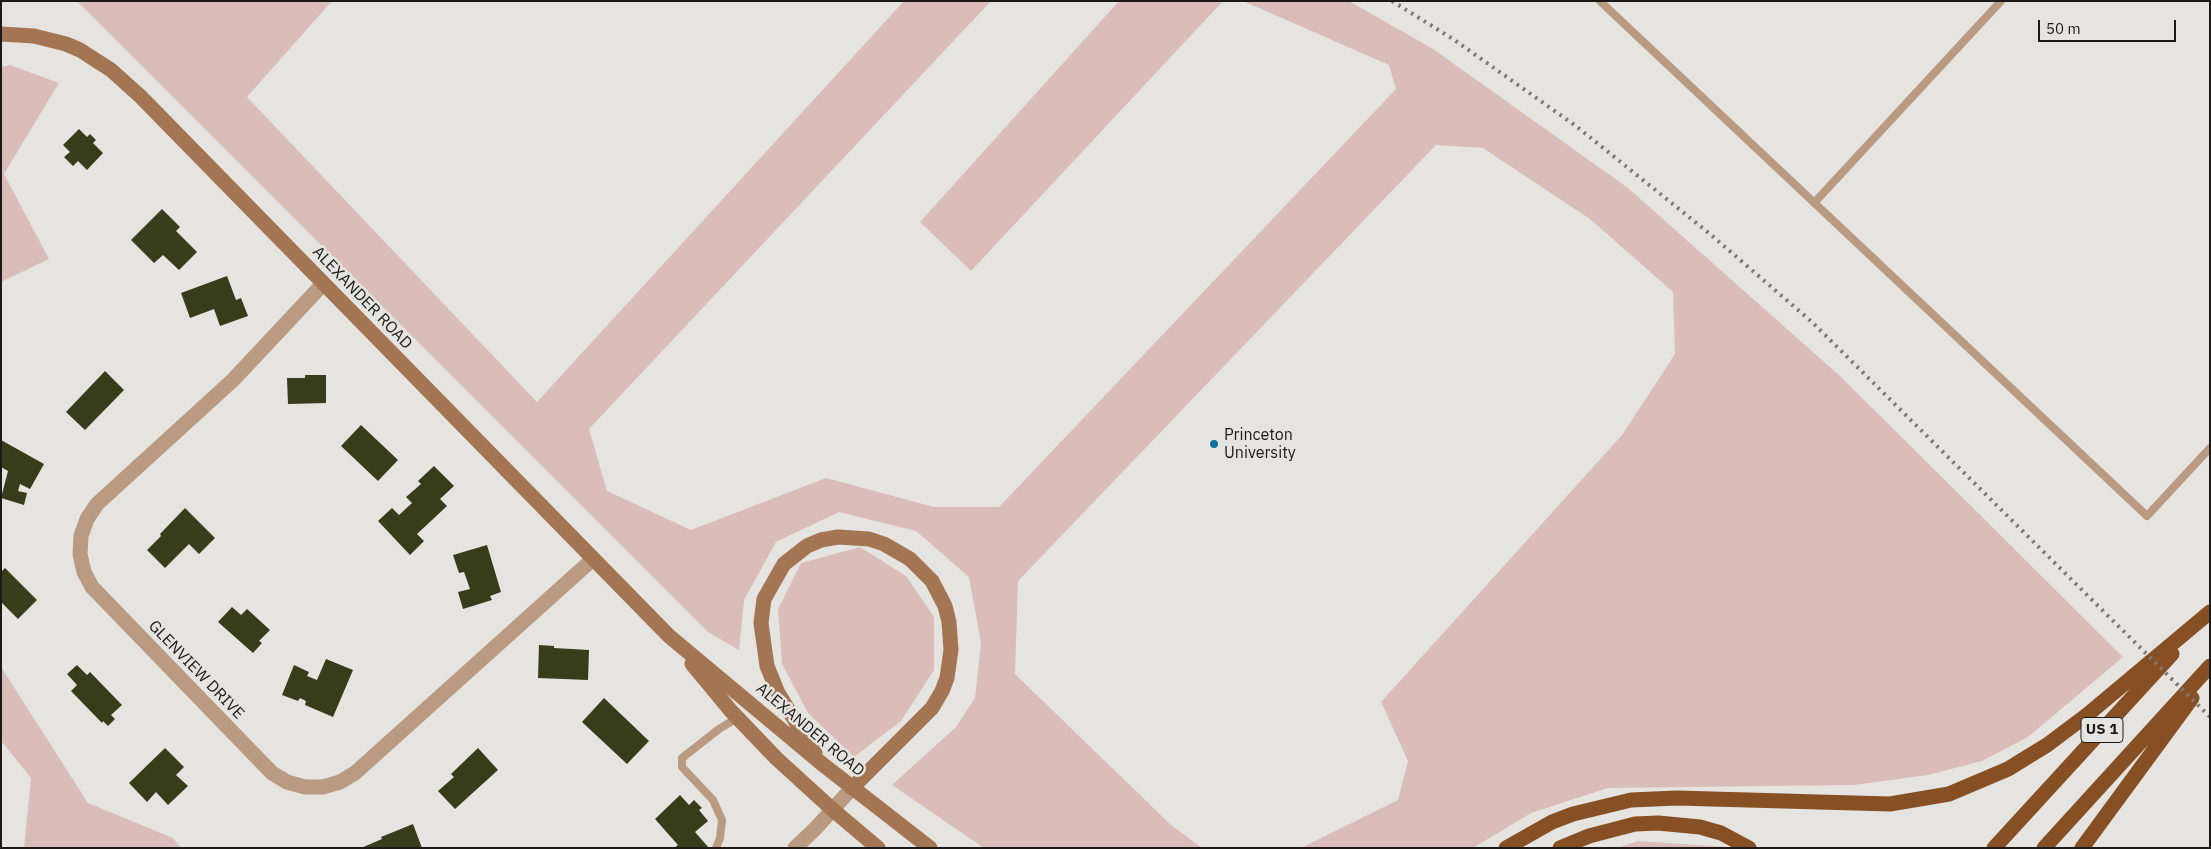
<!DOCTYPE html>
<style>
body{margin:0}
#map{position:relative;width:2211px;height:849px;overflow:hidden;background:#e6e4e1;font-family:"IBM Plex Sans",sans-serif}
canvas{display:block}
.frame{position:absolute;inset:0;border:2px solid #1b1a19;pointer-events:none}
.scale{position:absolute;left:2038px;top:20px;width:138px;height:22px;box-sizing:border-box;border:2px solid #1b1a19;border-top:0;padding-left:6px;font-size:15px;line-height:18px;white-space:nowrap;color:#1b1a19;-webkit-text-stroke:4px #e6e4e1;paint-order:stroke}
</style>
<div id="map">
<canvas width="2211" height="849"></canvas>
<div class="frame"></div>
<div class="scale">50 m</div>
</div>
<script>
const ctx = document.querySelector('canvas').getContext('2d');
ctx.lineJoin = 'round';
function paint(path, color) {
  ctx.fillStyle = color;
  ctx.fill(path, 'evenodd');
}
function toPath(rows) {
  const path = new Path2D();
  for (const r of rows) {
    path.moveTo(r[0], r[1]);
    for (let i = 2; i < r.length; i += 2) path.lineTo(r[i], r[i + 1]);
  }
  return path;
}
function stroke(path, color, width, dash) {
  ctx.strokeStyle = color;
  ctx.lineWidth = width;
  ctx.lineCap = dash ? 'butt' : 'round';
  ctx.setLineDash(dash || []);
  ctx.stroke(path);
}
function label(font, color, halo, rows, align = 'center') {
  ctx.font = font + ' "IBM Plex Sans",sans-serif';
  ctx.lineWidth = 5;
  ctx.setLineDash([]);
  ctx.textBaseline = 'middle';
  ctx.strokeStyle = halo;
  ctx.fillStyle = color;
  for (const [text, x, y, turn = 0] of rows) {
    ctx.save();
    ctx.translate(x, y);
    ctx.rotate((+turn || 0) * Math.PI / 180);
    ctx.textAlign = isNaN(turn) ? turn : align;
    if (halo) ctx.strokeText(text, 0, 0);
    ctx.fillText(text, 0, 0);
    ctx.restore();
  }
}
paint(toPath([
 [77,1,332,1,247,97,537,402,904,1,991,1,589,429,607,491,691,530,826,478,934,507,999,507,1396,89,1389,65,1243,1,1349,1,1433,49,1628,188,1840,376,2123,657,2028,737,1982,761,1928,775,1854,785,1608,788,1531,813,1473,848,1301,848,1398,800,1408,761,1381,702,1622,435,1675,354,1673,292,1590,219,1483,148,1436,145,1018,581,1015,674,1170,824,1202,848,984,848,892,785,956,727,975,698,981,643,969,577,916,531,839,512,776,542,744,600,739,650,708,632],
 [1119,1,1223,1,971,271,920,222],
 [10,65,59,83,4,174,49,259,1,282,1,67],
 [860,547,906,576,934,617,934,670,901,721,854,757,808,713,782,664,778,609,801,563],
 [1,667,88,803,173,838,181,848,24,848,31,778,1,741],
 [1638,841,1727,847,1727,848,1617,848]
]), '#dabdb9');
paint(toPath([
 [79,129,87,137,90,134,96,140,93,143,103,153,87,170,78,161,73,166,64,157,70,152,63,145],
 [162,209,180,227,176,231,197,252,179,270,163,255,154,263,131,240],
 [227,276,236,300,241,298,248,316,220,326,214,309,190,318,181,293],
 [105,371,124,390,85,430,66,412],
 [305,375,326,375,326,403,288,404,287,378,305,378],
 [361,425,398,460,378,481,341,446],
 [1,440,44,464,30,489,20,484,18,491,27,493,24,505,1,498,8,471,1,467],
 [434,466,454,486,440,499,447,506,417,534,424,541,410,555,378,521,392,508,399,515,412,503,406,497,421,484,418,481],
 [185,508,215,538,199,554,189,544,165,568,147,550,161,536,160,534],
 [487,545,501,592,490,596,492,600,463,609,458,592,470,589,464,572,459,573,453,555],
 [5,568,37,600,18,619,1,602,1,572],
 [232,607,241,615,247,609,270,630,259,641,262,643,253,653,218,622],
 [539,645,554,646,554,648,589,650,588,680,538,678],
 [326,659,353,670,333,717,305,705,306,701,300,698,298,701,282,695,294,665,309,672,307,676,317,680],
 [77,665,87,675,90,672,122,705,111,715,115,719,108,726,103,721,102,723,71,691,77,685,67,674],
 [604,698,649,741,627,764,582,722],
 [165,748,184,767,176,775,188,786,168,805,156,792,147,802,129,783],
 [478,748,498,770,455,809,438,791,454,777,451,774],
 [680,795,689,805,694,800,702,808,699,810,708,821,695,832,709,848,674,848,678,845,655,819],
 [413,824,422,848,361,848,382,839,381,837]
]), '#373d1a');
stroke(toPath([
 [1600,1,2147,516,2210,448],
 [1814,203,2001,1],
 [716,848,720,838,722,820,713,800,682,767,682,758,719,729,737,718]
]), '#bb9a82', 8);
stroke(toPath([
 [323,284,233,380,97,504,87,519,81,536,80,554,84,572,92,587,272,773,287,782,305,787,323,787,340,782,355,773,593,559]
]), '#bb9a82', 15);
stroke(toPath([
 [795,848,816,828,852,788]
]), '#bb9a82', 15);
stroke(toPath([
 [1,34,34,36,66,44,80,50,111,70,140,96,669,636,821,763,930,848],
 [692,664,731,711,776,758,833,810,878,848],
 [815,753,778,693,767,666,761,623,764,599,784,564,807,546,821,540,838,537,869,539,884,544,910,559,932,581,945,606,949,622,951,650,947,678,942,691,932,708,852,788]
]), '#a47552', 15);
stroke(toPath([
 [1506,848,1552,822,1573,814,1631,800,1677,798,1890,804,1949,794,2008,769,2047,745,2087,715,2210,612],
 [1560,848,1589,836,1635,824,1658,823,1700,827,1721,833,1749,848],
 [1994,848,2172,654],
 [2044,848,2210,666],
 [2082,848,2192,698]
]), '#875024', 15);
stroke(toPath([
 [1392,1,1453,39,1576,126,1710,234,1812,322,2210,717]
]), '#7b7a78', 4, [2.5, 5]);
for (const [x, y, r, color] of [
 [1214,444,5,"#116f9d"]
]) {
  const dot = new Path2D();
  dot.arc(x, y, r, 0, 2 * Math.PI);
  ctx.fillStyle = color;
  ctx.fill(dot);
  stroke(dot, '#e6e4e1', 2);
}
for (const [x, y, w] of [
 [2102,730,42]
]) {
  const box = new Path2D();
  box.roundRect(x - w / 2, y - 12.5, w, 25, 4);
  ctx.fillStyle = '#e6e4e1';
  ctx.fill(box);
  stroke(box, '#1b1a19', 1);
}
label('bold 15px', '#1b1a19', null, [
 ["US 1",2102,730]
]);
label('16px', '#1b1a19', '#e6e4e1', [
 ["ALEXANDER ROAD",362,298,46],
 ["GLENVIEW DRIVE",196,670,46],
 ["ALEXANDER ROAD",810,730,40]
]);
label('16px', '#1b1a19', '#e6e4e1', [
 ["Princeton",1224,435],
 ["University",1224,453]
], 'left');
</script>
